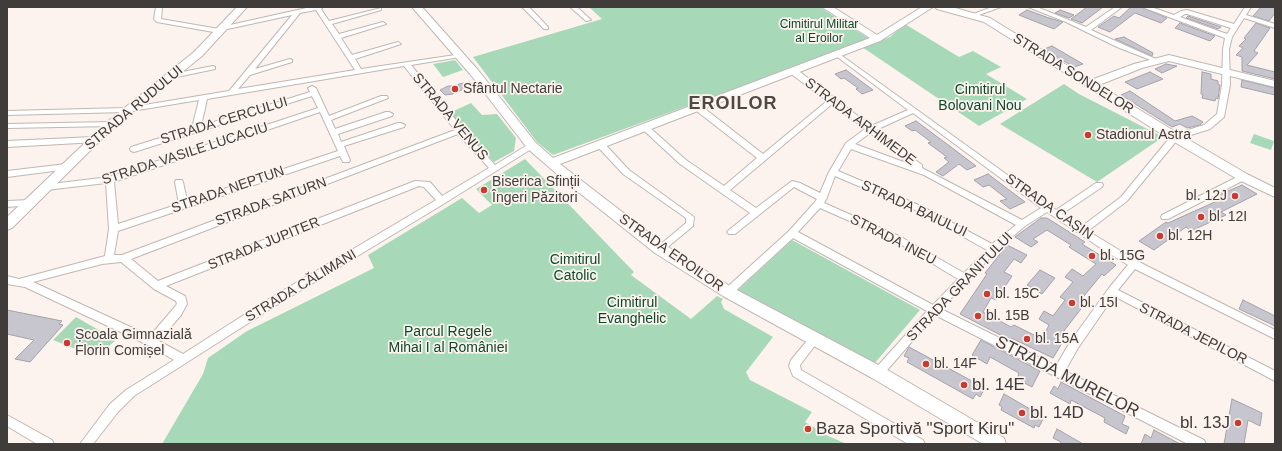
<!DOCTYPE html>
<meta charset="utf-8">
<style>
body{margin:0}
#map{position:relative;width:1282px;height:451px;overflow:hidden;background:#fcf3ee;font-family:Helvetica,sans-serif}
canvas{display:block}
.frame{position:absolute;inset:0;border:8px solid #3f3c3a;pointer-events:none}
</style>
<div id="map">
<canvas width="1282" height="451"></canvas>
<div class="frame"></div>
</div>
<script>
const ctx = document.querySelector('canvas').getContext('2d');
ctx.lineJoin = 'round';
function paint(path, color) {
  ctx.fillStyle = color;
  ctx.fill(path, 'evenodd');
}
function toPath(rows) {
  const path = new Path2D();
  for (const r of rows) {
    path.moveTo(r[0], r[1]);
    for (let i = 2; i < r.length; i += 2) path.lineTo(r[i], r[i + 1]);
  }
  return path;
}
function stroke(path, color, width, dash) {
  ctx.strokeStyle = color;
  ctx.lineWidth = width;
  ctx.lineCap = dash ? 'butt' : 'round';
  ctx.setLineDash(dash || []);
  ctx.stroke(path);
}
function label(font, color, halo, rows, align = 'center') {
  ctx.font = font + ' Helvetica,sans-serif';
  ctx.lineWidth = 3.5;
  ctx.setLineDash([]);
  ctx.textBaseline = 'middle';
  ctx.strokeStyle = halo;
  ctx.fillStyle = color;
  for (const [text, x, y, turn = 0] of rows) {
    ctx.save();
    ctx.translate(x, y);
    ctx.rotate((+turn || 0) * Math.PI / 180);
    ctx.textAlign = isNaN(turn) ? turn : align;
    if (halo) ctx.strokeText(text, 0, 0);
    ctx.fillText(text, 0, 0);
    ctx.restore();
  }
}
paint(toPath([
 [589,7,820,7,868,38,868,40,553,155,537,142,473,57,602,19],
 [905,24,959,57,973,51,1001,67,986,74,1027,99,979,126,862,47,890,37],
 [455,60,463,70,443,77,433,64],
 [1064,84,1079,94,1163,137,1097,182,1000,124],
 [471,103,482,115,497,114,516,138,514,151,494,162,447,114],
 [1254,134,1274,141,1271,150,1250,143],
 [525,159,634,272,631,275,691,319,717,296,723,299,721,302,724,309,773,337,746,372,750,380,812,412,805,422,828,436,847,444,162,444,203,374,208,358,247,331,374,268,368,255,462,198,479,213,492,205,476,189],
 [792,240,920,310,874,364,737,291],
 [76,317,116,340,96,357,53,340]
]), '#a7d9b8');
const building = toPath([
 [1087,7,1103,7,1082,23,1071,19,1087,7],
 [1131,7,1141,7,1167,18,1161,23,1135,13,1110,32,1098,27,1114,16,1119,18,1131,7],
 [1261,7,1275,7,1275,13,1269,21,1253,16,1261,7],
 [1027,10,1049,18,1063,22,1054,29,1019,15,1027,10],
 [1060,10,1074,15,1069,18,1055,13,1060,10],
 [1188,16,1221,27,1218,29,1186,18,1188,16],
 [1180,23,1215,36,1210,41,1175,28,1180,23],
 [1256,23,1270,28,1254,51,1258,53,1247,65,1275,72,1275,79,1242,71,1242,57,1236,55,1243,48,1239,46,1246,39,1244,38,1256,23],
 [1124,37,1153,53,1152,56,1115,39,1124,37],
 [1052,46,1083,64,1074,67,1044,49,1052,46],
 [1166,64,1177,66,1162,73,1155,69,1166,64],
 [846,70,873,90,862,94,856,89,858,88,844,78,841,79,835,74,846,70],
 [1150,72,1163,79,1137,89,1125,82,1150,72],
 [1202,72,1211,74,1211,79,1218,81,1218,84,1220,85,1218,99,1216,98,1215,101,1202,98,1203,95,1201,94,1202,72],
 [1242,80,1275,88,1275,95,1241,87,1242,80],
 [469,82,465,89,455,92,453,94,445,95,440,90,448,86,456,86,455,88,459,84,469,82],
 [1130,91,1175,121,1192,116,1203,122,1200,125,1187,128,1180,124,1172,127,1121,95,1130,91],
 [916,121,947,144,976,166,967,170,959,164,943,176,936,172,949,162,944,158,947,157,928,143,931,142,915,130,912,131,905,126,916,121],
 [988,174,1025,202,1010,209,1000,201,1007,199,989,185,983,187,974,180,988,174],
 [1242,185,1257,194,1221,212,1226,215,1191,231,1186,227,1154,250,1139,241,1166,222,1168,223,1217,201,1212,198,1242,185],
 [1041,218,1047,218,1085,242,1082,244,1116,265,1104,276,1102,274,1079,302,1084,305,1057,340,1062,343,1053,358,1011,338,1010,340,960,314,987,274,985,273,1007,245,1027,255,1021,263,1014,259,1004,272,1012,276,996,300,991,298,983,312,1011,327,1014,325,1042,339,1049,325,1039,319,1044,311,1053,316,1065,300,1060,297,1073,282,1065,277,1072,269,1083,276,1096,264,1069,247,1071,245,1047,230,1033,239,1038,242,1031,247,1015,237,1041,218],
 [1040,270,1055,278,1042,294,1027,285,1040,270],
 [1243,300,1275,316,1275,326,1239,309,1243,300],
 [7,310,62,321,59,324,63,325,30,362,15,359,34,340,7,334,7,310],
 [981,340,1040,371,1032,387,1017,379,1019,373,990,357,987,364,972,355,981,340],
 [909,347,985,388,980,397,976,394,973,399,907,362,909,358,904,356,909,347],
 [1061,382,1125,416,1122,424,1129,427,1126,434,1104,422,1105,418,1071,400,1070,404,1050,393,1054,386,1058,389,1061,382],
 [1004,394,1044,417,1039,427,1035,425,1034,428,1001,410,1002,407,999,405,1004,394],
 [1232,399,1262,413,1260,426,1248,420,1244,444,1224,444,1232,399],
 [1057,429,1083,444,1060,444,1061,442,1053,438,1057,429],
 [1154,430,1180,444,1141,444,1145,434,1151,438,1154,430]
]);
paint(building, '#c7c5cd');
stroke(building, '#a4a2a9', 1);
const street = toPath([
 [156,7,162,7,161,19,219,29,222,31,219,33,157,22,154,19,156,7],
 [311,7,323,7,321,9,329,21,381,8,381,10,332,24,339,34,383,22,386,24,341,38,352,55,398,42,401,44,355,59,361,69,462,54,462,56,460,57,411,65,467,134,495,165,529,144,535,144,536,146,445,203,280,303,134,396,118,412,93,444,80,444,110,404,126,390,174,360,148,345,25,287,7,284,7,276,19,279,105,256,109,229,106,183,46,190,43,189,42,187,43,185,109,177,318,108,312,96,134,152,131,151,130,149,131,147,192,128,199,100,126,112,7,115,7,111,126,108,229,91,292,15,223,30,220,28,221,27,311,7],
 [316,10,355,70,238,89,250,75,292,62,292,60,290,59,255,69,300,13,316,10],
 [404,66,455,130,122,255,114,255,118,231,340,156,343,162,349,162,350,160,344,146,404,127,405,125,401,123,398,123,341,142,338,134,392,116,393,114,389,112,386,112,335,129,331,120,388,98,387,96,381,96,329,116,316,88,312,86,308,88,310,92,201,126,207,99,404,66],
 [320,112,338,151,187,201,183,182,182,180,176,180,175,182,179,204,118,224,114,182,320,112],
 [458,134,489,168,442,196,430,182,415,181,158,281,131,259,458,134],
 [419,186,424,187,436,200,272,297,183,354,159,341,181,315,187,304,185,296,166,286,419,186],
 [121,262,154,289,176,301,177,304,173,309,150,336,33,282,102,264,121,262],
 [522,7,529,7,548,27,548,29,544,29,522,7],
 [570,7,577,7,591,20,586,21,570,7],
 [992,7,1001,7,976,16,971,15,992,7],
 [1028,7,1037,7,1086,27,1115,7,1122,7,1091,30,1158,60,1157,61,1153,61,1117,47,1066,22,1028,7],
 [1142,7,1151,7,1174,15,1181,11,1187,10,1234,24,1245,7,1251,7,1246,15,1275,24,1275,28,1244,18,1232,37,1229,49,1230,85,1224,117,1210,129,1178,139,1127,201,1088,231,1137,261,1275,330,1275,339,1135,269,1118,290,1275,371,1275,381,1114,296,1078,348,1065,371,1204,440,1206,444,1188,444,935,315,882,376,878,378,874,376,873,373,874,370,927,311,793,238,731,295,728,296,725,295,723,292,725,289,789,231,815,202,817,199,794,187,735,234,729,234,727,232,729,230,750,213,680,164,640,127,644,125,647,125,686,160,724,186,757,158,694,109,694,105,700,105,763,154,827,101,790,73,790,69,796,69,871,126,908,110,836,56,836,54,838,53,1056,210,1096,183,1102,183,1103,185,1102,187,1062,214,1081,227,1121,197,1172,135,1204,125,1217,114,1222,85,1223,49,1225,38,1142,7],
 [1185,14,1187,14,1231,28,1227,34,1180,17,1185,14],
 [832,104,865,129,846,143,829,172,820,193,800,183,792,181,756,208,730,190,832,104],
 [913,113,1041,208,1022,220,922,168,922,165,876,130,913,113],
 [870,133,909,164,855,144,870,133],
 [851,149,924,175,1016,225,992,244,921,206,838,171,851,149],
 [835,176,915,210,987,250,964,273,901,237,824,203,827,198,827,197,835,176],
 [820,208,895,241,958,279,933,305,798,232,820,208],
 [1047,212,1105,251,1128,265,1109,288,1070,342,1056,366,941,309,996,251,1025,226,1047,212],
 [213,66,215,67,215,69,172,78,168,76,172,74,213,66],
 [111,122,114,122,115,124,114,126,7,128,7,124,111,122],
 [94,137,97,138,98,140,97,142,7,147,7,141,94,137],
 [600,141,603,142,629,170,694,217,693,226,663,251,657,251,655,249,686,223,686,218,623,174,597,146,596,144,597,142,600,141],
 [66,164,69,165,70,167,69,169,7,177,7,171,66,164],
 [1243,174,1247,177,1246,179,1168,219,1162,219,1161,217,1162,215,1243,174],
 [30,200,33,201,34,203,33,205,7,207,7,201,30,200],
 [815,335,819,336,820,339,800,365,801,370,923,440,925,444,908,444,793,376,789,366,791,360,811,336,815,335],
 [7,415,52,440,54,444,37,444,7,426,7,415]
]);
const secondary = toPath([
 [237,7,247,7,202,56,115,126,12,228,7,230,7,217,107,122,194,52,237,7],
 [412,7,422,7,478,70,536,143,553,158,870,38,822,7,833,7,877,35,922,7,933,7,880,41,560,164,665,245,733,288,884,368,1004,438,1006,444,983,444,872,378,723,296,655,253,572,187,528,149,470,74,412,7],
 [935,7,952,7,990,18,1091,80,1134,64,1169,55,1275,81,1275,87,1169,61,1142,68,1099,85,1179,134,1247,174,1275,188,1275,197,1239,180,1171,140,984,22,937,9,935,7]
]);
stroke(street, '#c0b7b3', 2);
stroke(secondary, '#c0b7b3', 2);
paint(street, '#fff');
paint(secondary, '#fff');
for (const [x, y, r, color] of [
 [455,89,4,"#c83b31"],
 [1088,135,4,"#c83b31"],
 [484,190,4,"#c83b31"],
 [1235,196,4,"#c83b31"],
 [1201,217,4,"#c83b31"],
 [1160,236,4,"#c83b31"],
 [1092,256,4,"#c83b31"],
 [987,294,4,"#c83b31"],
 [1072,303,4,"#c83b31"],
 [978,316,4,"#c83b31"],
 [1027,339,4,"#c83b31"],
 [67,343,4,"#c83b31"],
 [926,364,4,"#c83b31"],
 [964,385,4,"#c83b31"],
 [1022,413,4,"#c83b31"],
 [1238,423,4,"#c83b31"],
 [808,429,4,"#c83b31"]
]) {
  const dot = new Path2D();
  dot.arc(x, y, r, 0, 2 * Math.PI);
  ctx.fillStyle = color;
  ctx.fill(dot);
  stroke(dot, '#fcf3ee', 1.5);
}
label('12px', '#0b4729', '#fcf3ee', [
 ["Cimitirul Militar",819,25],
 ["al Eroilor",819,39]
]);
label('14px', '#3f3c3a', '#fcf3ee', [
 ["STRADA SONDELOR",1073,74,32],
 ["STRADA RUDULUI",134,108,-40],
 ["STRADA VENUS",450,117,50],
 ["STRADA CERCULUI",224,121,-17],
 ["STRADA ARHIMEDE",860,122,37],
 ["STRADA VASILE LUCACIU",185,154,-18],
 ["STRADA NEPTUN",228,190,-19],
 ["STRADA SATURN",271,202,-20],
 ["STRADA CAȘIN",1049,207,35],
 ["STRADA BAIULUI",914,209,25],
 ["STRADA INEU",893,240,27],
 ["STRADA JUPITER",264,244,-22],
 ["STRADA EROILOR",671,253,35],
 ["STRADA CĂLIMANI",301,286,-31],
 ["STRADA GRANITULUI",960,287,-46],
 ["STRADA JEPILOR",1193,334,27]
]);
label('14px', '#3f3c3a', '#fcf3ee', [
 ["Sfântul Nectarie",463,89],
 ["Stadionul Astra",1096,135],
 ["Biserica Sfinții",492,182],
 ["Îngeri Păzitori",492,198],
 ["bl. 12J",1227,196,"right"],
 ["bl. 12I",1209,217],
 ["bl. 12H",1168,236],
 ["bl. 15G",1100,256],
 ["bl. 15C",995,294],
 ["bl. 15I",1080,303],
 ["bl. 15B",986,316],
 ["Școala Gimnazială",75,335],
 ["Florin Comișel",75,351],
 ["bl. 15A",1035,339],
 ["bl. 14F",934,364]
], 'left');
label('14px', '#0b4729', '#fcf3ee', [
 ["Cimitirul",980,90],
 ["Bolovani Nou",980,106],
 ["Cimitirul",575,260],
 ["Catolic",575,276],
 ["Cimitirul",632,303],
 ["Evanghelic",632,319],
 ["Parcul Regele",448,332],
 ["Mihai I al României",448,348]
]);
label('17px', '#3f3c3a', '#fcf3ee', [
 ["STRADA MURELOR",1067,377,27]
]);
label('17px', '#3f3c3a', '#fcf3ee', [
 ["bl. 14E",972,385],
 ["bl. 14D",1030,413],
 ["bl. 13J",1230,423,"right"],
 ["Baza Sportivă \"Sport Kiru\"",816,429]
], 'left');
ctx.letterSpacing = '1px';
label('bold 18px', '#4f4844', '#fcf3ee', [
 ["EROILOR",733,104]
]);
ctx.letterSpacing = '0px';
</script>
